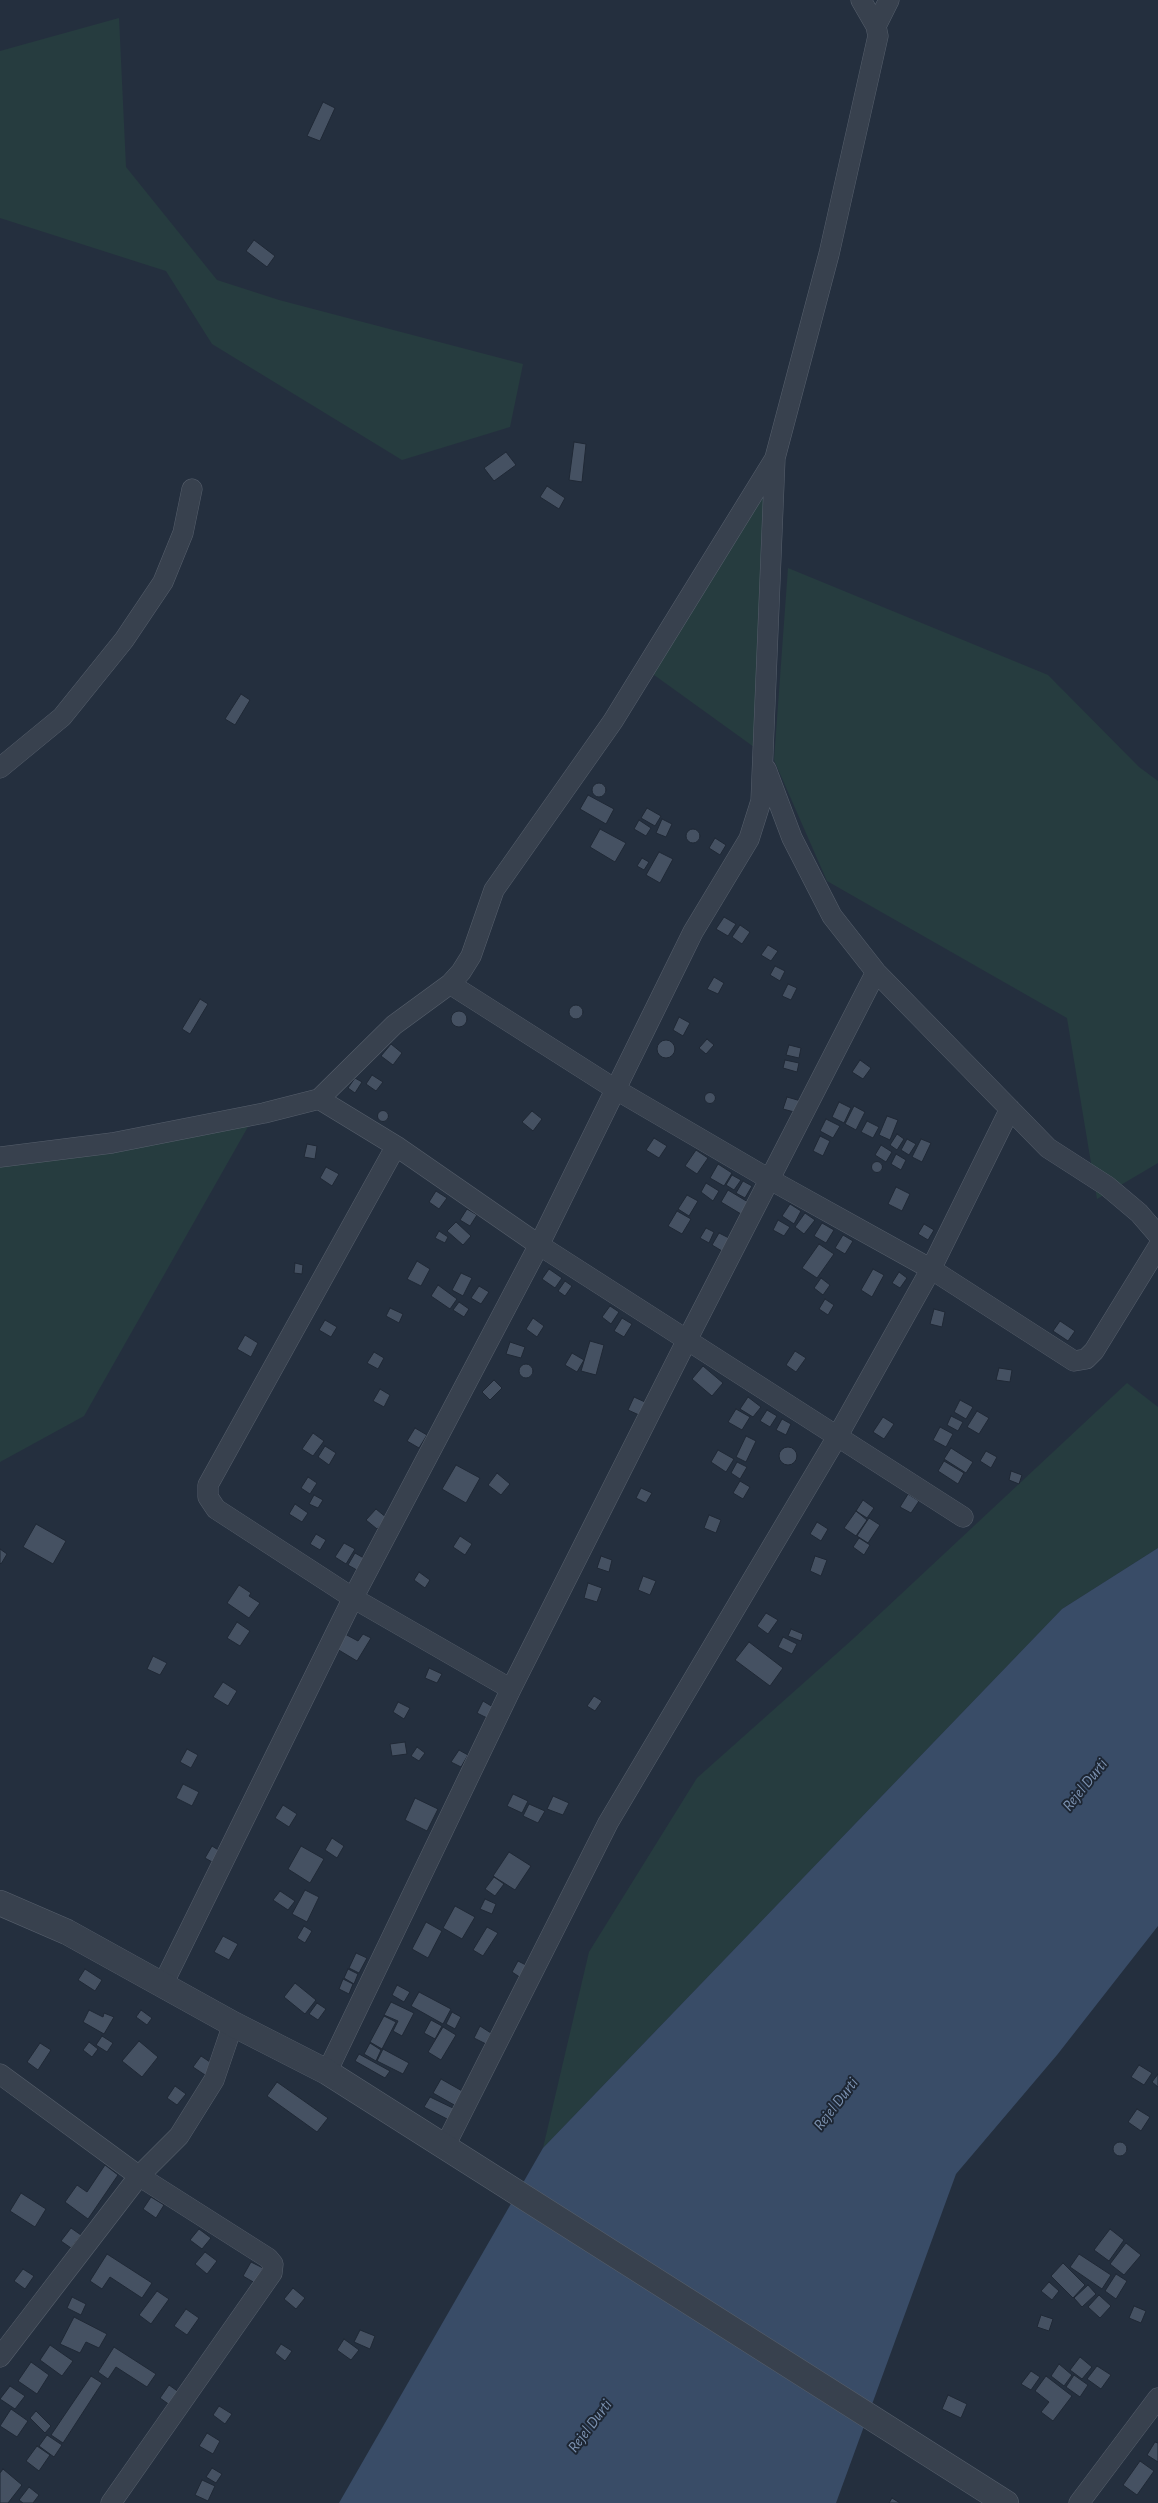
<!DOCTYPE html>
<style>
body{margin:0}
canvas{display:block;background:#242f3e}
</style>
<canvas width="1158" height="2503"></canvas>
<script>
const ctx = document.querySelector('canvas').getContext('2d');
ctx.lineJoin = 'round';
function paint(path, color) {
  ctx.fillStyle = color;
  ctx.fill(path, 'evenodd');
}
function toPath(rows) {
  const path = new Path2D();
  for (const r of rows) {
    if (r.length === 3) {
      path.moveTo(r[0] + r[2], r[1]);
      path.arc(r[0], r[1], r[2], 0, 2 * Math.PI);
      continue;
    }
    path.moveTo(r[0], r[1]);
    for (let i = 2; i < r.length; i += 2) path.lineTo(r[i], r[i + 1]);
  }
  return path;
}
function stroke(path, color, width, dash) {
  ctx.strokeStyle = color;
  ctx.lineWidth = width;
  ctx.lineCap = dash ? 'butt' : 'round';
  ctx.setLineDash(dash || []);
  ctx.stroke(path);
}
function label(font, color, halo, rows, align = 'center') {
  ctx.font = font + ' "Alegreya Sans",sans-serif';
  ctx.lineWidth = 4;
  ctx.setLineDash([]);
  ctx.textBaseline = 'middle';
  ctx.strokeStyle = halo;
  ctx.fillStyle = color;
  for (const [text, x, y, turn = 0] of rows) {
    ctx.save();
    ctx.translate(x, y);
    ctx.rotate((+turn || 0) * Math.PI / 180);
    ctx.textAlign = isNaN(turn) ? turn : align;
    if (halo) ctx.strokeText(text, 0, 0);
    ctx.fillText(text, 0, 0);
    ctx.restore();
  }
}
paint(toPath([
 [119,18,126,167,217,280,279,300,523,364,510,427,402,460,212,344,166,271,0,218,0,51],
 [765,493,754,747,650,672],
 [788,568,1048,675,1139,767,1158,781,1158,1163,1097,1199,1067,1018,827,881,774,760],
 [249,1125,84,1416,0,1462,0,1166],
 [1127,1383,1158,1407,1158,1548,1062,1609,543,2148,589,1952,697,1778,853,1639]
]), '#263c3f');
paint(toPath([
 [1158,1548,1158,1926,1057,2055,956,2174,836,2503,339,2503,543,2148,1062,1609]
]), '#394c67');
const building = toPath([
 [323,102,335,108,320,141,307,136,323,102],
 [254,240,275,256,267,267,246,251,254,240],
 [574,442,586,444,582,482,569,480,574,442],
 [506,452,516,465,494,481,484,468,506,452],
 [547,486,565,498,559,509,540,497,547,486],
 [241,694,250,700,235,725,225,719,241,694],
 [599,790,7],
 [588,795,614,809,606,824,580,809,588,795],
 [647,808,661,816,655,826,641,818,647,808],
 [662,819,672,824,666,837,656,833,662,819],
 [639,820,651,828,646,836,634,829,639,820],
 [600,829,626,843,615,862,590,847,600,829],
 [693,836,7],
 [715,838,726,845,720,855,709,848,715,838],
 [659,852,673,859,660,883,646,875,659,852],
 [642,858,649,862,644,870,637,866,642,858],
 [724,917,736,924,728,936,716,929,724,917],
 [740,925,750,932,742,944,732,937,740,925],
 [768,945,778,951,771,961,761,955,768,945],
 [775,966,785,971,780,981,770,975,775,966],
 [714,977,724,983,718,994,707,989,714,977],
 [788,984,797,988,791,1000,782,996,788,984],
 [200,999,208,1004,190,1034,182,1029,200,999],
 [576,1012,7],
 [459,1019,8],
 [679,1017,690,1023,683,1036,673,1030,679,1017],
 [707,1039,714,1045,706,1054,699,1048,707,1039],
 [666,1049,9],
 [391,1044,402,1053,393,1065,381,1056,391,1044],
 [789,1045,801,1048,799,1058,786,1055,789,1045],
 [785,1060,799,1063,797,1072,783,1068,785,1060],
 [860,1060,871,1068,863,1079,852,1072,860,1060],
 [372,1075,383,1082,376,1091,366,1084,372,1075],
 [355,1078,362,1082,355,1093,348,1088,355,1078],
 [710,1098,5.5],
 [787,1097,801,1101,798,1113,783,1109,787,1097],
 [839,1102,851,1108,844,1123,832,1117,839,1102],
 [854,1106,865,1112,856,1130,845,1124,854,1106],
 [383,1116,5.5],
 [532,1111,542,1119,533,1131,522,1122,532,1111],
 [887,1116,898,1120,890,1140,879,1135,887,1116],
 [826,1119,840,1126,833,1138,820,1131,826,1119],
 [867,1121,879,1127,873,1138,861,1132,867,1121],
 [897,1134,904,1139,897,1150,890,1145,897,1134],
 [820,1136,830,1141,823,1156,813,1151,820,1136],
 [654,1138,667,1146,659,1158,646,1150,654,1138],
 [907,1139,916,1144,909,1155,901,1150,907,1139],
 [921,1139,931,1143,922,1162,912,1157,921,1139],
 [307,1144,317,1146,315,1159,304,1157,307,1144],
 [881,1145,892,1152,886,1162,875,1155,881,1145],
 [696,1150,708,1158,697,1174,685,1166,696,1150],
 [896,1154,906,1160,901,1170,891,1164,896,1154],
 [877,1167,5.5],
 [718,1164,732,1173,724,1186,710,1178,718,1164],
 [326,1167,339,1174,332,1186,320,1178,326,1167],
 [732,1175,741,1180,734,1190,726,1185,732,1175],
 [743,1181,752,1186,745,1198,736,1193,743,1181],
 [706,1183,719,1191,713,1201,701,1192,706,1183],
 [896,1187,910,1194,902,1211,888,1204,896,1187],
 [728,1190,748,1202,741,1214,721,1202,728,1190],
 [436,1191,447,1198,439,1209,429,1202,436,1191],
 [687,1195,698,1201,689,1216,678,1209,687,1195],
 [790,1204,801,1211,794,1224,782,1216,790,1204],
 [467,1209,477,1215,470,1226,460,1220,467,1209],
 [677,1211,691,1219,682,1234,668,1226,677,1211],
 [805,1213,815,1220,804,1234,795,1227,805,1213],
 [778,1220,790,1227,784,1236,773,1230,778,1220],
 [456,1222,471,1236,463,1245,447,1231,456,1222],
 [822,1223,834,1230,826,1243,814,1236,822,1223],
 [924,1224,934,1230,928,1240,918,1234,924,1224],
 [706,1228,714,1232,709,1243,700,1238,706,1228],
 [439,1231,448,1237,445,1243,435,1238,439,1231],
 [719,1233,729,1238,722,1251,712,1245,719,1233],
 [843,1235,853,1241,845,1254,835,1248,843,1235],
 [819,1244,834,1254,817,1278,802,1268,819,1244],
 [417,1261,430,1269,421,1286,407,1279,417,1261],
 [295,1263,303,1265,302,1274,294,1273,295,1263],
 [549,1269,562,1278,555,1288,542,1279,549,1269],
 [873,1269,884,1275,872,1297,861,1290,873,1269],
 [899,1272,907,1278,900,1288,892,1283,899,1272],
 [461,1273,472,1278,463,1296,452,1290,461,1273],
 [821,1278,830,1285,823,1295,814,1288,821,1278],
 [565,1281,572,1286,565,1296,558,1291,565,1281],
 [438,1285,457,1299,450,1309,431,1296,438,1285],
 [479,1286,489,1292,481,1304,471,1298,479,1286],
 [825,1299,834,1305,828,1315,819,1309,825,1299],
 [459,1302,469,1309,464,1317,453,1310,459,1302],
 [610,1306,619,1312,611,1324,602,1317,610,1306],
 [390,1308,403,1314,399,1323,386,1316,390,1308],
 [934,1309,945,1312,942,1327,930,1324,934,1309],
 [533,1318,544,1326,537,1337,526,1329,533,1318],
 [622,1318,632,1324,624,1337,614,1331,622,1318],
 [325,1320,337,1327,331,1337,319,1330,325,1320],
 [1060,1321,1075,1331,1068,1341,1053,1331,1060,1321],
 [245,1335,258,1343,251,1357,237,1349,245,1335],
 [590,1341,604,1345,596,1375,581,1371,590,1341],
 [510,1342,525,1347,521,1358,506,1354,510,1342],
 [795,1351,806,1358,796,1372,786,1365,795,1351],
 [374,1352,384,1358,378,1369,367,1363,374,1352],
 [572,1353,584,1360,577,1372,565,1365,572,1353],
 [526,1371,7],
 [703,1366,723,1383,712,1396,692,1379,703,1366],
 [999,1368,1012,1370,1010,1382,996,1380,999,1368],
 [494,1380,502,1388,490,1400,482,1392,494,1380],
 [380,1389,390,1395,384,1407,373,1401,380,1389],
 [634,1397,645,1402,639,1415,628,1410,634,1397],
 [748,1397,761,1407,753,1417,740,1409,748,1397],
 [960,1400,973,1407,966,1419,954,1412,960,1400],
 [736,1409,750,1417,742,1430,728,1422,736,1409],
 [767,1410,777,1416,770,1427,760,1421,767,1410],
 [977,1411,989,1418,979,1434,967,1427,977,1411],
 [951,1416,963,1422,958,1431,947,1425,951,1416],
 [883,1417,894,1424,884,1439,873,1432,883,1417],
 [782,1419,791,1424,786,1435,776,1430,782,1419],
 [940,1427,953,1434,946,1447,933,1440,940,1427],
 [415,1428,427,1435,419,1448,407,1441,415,1428],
 [313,1433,324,1441,313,1456,302,1449,313,1433],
 [746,1436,756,1441,746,1462,736,1457,746,1436],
 [325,1446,336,1453,329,1465,318,1457,325,1446],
 [788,1456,9],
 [951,1448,973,1462,966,1473,944,1459,951,1448],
 [718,1450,734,1459,726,1472,711,1462,718,1450],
 [986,1451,997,1457,991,1468,980,1461,986,1451],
 [944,1461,964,1473,958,1484,938,1471,944,1461],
 [737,1462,747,1467,740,1479,731,1473,737,1462],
 [456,1465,480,1478,466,1503,442,1489,456,1465],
 [1011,1471,1022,1475,1019,1484,1009,1480,1011,1471],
 [497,1473,510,1484,501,1495,488,1485,497,1473],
 [308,1477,317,1483,310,1494,301,1488,308,1477],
 [740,1481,750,1487,743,1499,733,1493,740,1481],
 [641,1488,652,1493,646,1503,636,1498,641,1488],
 [908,1494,919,1501,911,1513,900,1507,908,1494],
 [314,1495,323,1500,318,1508,309,1504,314,1495],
 [863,1500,874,1508,867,1518,856,1511,863,1500],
 [295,1504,308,1513,302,1522,289,1514,295,1504],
 [376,1509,387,1518,377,1529,366,1520,376,1509],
 [856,1511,867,1520,856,1536,844,1528,856,1511],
 [709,1515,721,1520,716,1533,704,1528,709,1515],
 [869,1518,880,1525,868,1543,857,1536,869,1518],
 [817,1522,828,1529,821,1541,810,1534,817,1522],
 [36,1524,66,1541,53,1564,23,1547,36,1524],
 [316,1534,326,1540,320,1550,310,1544,316,1534],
 [460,1536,472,1544,465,1555,453,1547,460,1536],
 [859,1538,870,1545,864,1555,853,1547,859,1538],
 [344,1543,355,1549,346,1564,335,1557,344,1543],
 [0,1549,7,1554,1,1564,0,1563,0,1549],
 [355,1553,369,1561,362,1573,348,1565,355,1553],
 [601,1556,612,1560,609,1572,597,1568,601,1556],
 [815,1556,827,1560,821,1576,810,1571,815,1556],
 [419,1572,430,1580,425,1588,414,1580,419,1572],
 [643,1576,656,1581,650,1595,638,1590,643,1576],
 [588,1583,602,1588,597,1602,584,1598,588,1583],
 [239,1585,251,1593,249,1596,260,1603,249,1618,227,1603,239,1585],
 [766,1613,778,1620,768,1634,757,1626,766,1613],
 [237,1622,250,1631,240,1646,227,1638,237,1622],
 [791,1629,803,1634,801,1641,788,1636,791,1629],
 [345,1634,358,1641,363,1634,371,1638,357,1661,337,1649,345,1634],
 [783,1637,797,1644,792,1654,778,1647,783,1637],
 [749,1642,783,1668,770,1686,735,1660,749,1642],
 [153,1656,167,1663,160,1675,147,1669,153,1656],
 [429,1668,442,1674,437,1683,425,1678,429,1668],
 [223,1682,237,1691,228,1706,213,1697,223,1682],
 [594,1696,602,1701,595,1711,587,1706,594,1696],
 [483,1701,493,1707,487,1718,477,1713,483,1701],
 [398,1702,410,1708,404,1719,393,1712,398,1702],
 [405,1742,407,1754,392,1756,390,1744,405,1742],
 [417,1747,425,1753,419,1761,411,1756,417,1747],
 [187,1749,198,1755,191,1768,180,1762,187,1749],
 [459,1750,468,1755,461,1767,451,1762,459,1750],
 [183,1784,199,1792,192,1806,176,1798,183,1784],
 [513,1794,528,1801,522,1813,507,1806,513,1794],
 [553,1796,569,1803,563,1815,547,1809,553,1796],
 [415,1798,438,1809,427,1831,405,1820,415,1798],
 [529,1804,545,1811,538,1823,523,1816,529,1804],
 [283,1805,297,1814,289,1827,275,1818,283,1805],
 [332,1838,344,1846,337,1858,325,1850,332,1838],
 [212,1846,220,1851,214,1863,205,1858,212,1846],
 [301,1846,324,1859,310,1883,288,1869,301,1846],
 [509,1852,531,1866,515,1890,493,1876,509,1852],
 [494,1877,504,1884,495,1896,485,1889,494,1877],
 [305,1890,319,1897,307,1922,292,1914,305,1890],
 [280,1891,295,1901,288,1910,273,1900,280,1891],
 [485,1899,496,1904,492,1914,480,1909,485,1899],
 [455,1906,475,1917,462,1939,443,1928,455,1906],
 [426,1922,442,1931,428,1958,412,1949,426,1922],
 [304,1926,312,1931,305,1943,297,1938,304,1926],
 [487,1927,498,1933,483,1956,473,1950,487,1927],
 [223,1936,238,1944,229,1960,214,1952,223,1936],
 [356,1953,367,1958,359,1973,349,1968,356,1953],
 [518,1961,528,1966,521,1978,512,1972,518,1961],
 [85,1969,102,1980,95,1991,78,1980,85,1969],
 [348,1969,358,1974,354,1984,344,1978,348,1969],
 [343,1979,353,1984,349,1994,339,1989,343,1979],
 [295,1983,316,2000,305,2014,284,1997,295,1983],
 [397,1985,410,1992,404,2002,392,1995,397,1985],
 [419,1992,451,2009,443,2024,411,2006,419,1992],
 [391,2002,414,2013,402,2036,393,2031,398,2021,384,2015,391,2002],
 [317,2003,326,2009,318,2020,309,2014,317,2003],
 [89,2010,103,2017,104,2013,114,2017,104,2034,83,2022,89,2010],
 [141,2010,152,2018,147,2025,136,2017,141,2010],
 [452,2012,461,2017,455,2029,446,2024,452,2012],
 [384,2016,396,2022,382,2049,370,2042,384,2016],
 [431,2020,442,2026,435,2039,424,2033,431,2020],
 [480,2026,491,2033,486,2044,474,2038,480,2026],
 [443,2027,456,2035,441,2060,428,2052,443,2027],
 [102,2036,113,2043,107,2052,96,2045,102,2036],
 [139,2041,158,2057,142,2077,122,2061,139,2041],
 [89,2042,98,2049,92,2057,83,2050,89,2042],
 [40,2043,51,2050,38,2070,27,2062,40,2043],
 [370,2043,381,2050,376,2061,364,2054,370,2043],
 [383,2049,409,2063,403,2074,377,2061,383,2049],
 [359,2054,390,2071,385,2078,355,2061,359,2054],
 [201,2056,213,2064,205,2075,193,2067,201,2056],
 [1139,2065,1152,2073,1144,2085,1131,2077,1139,2065],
 [1158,2074,1158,2087,1152,2082,1158,2074],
 [441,2079,464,2092,456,2106,433,2093,441,2079],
 [277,2082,328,2118,317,2132,267,2096,277,2082],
 [175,2086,186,2094,177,2105,167,2098,175,2086],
 [430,2097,455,2109,449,2120,424,2107,430,2097],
 [1137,2109,1150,2117,1141,2131,1128,2122,1137,2109],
 [1120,2149,7],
 [105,2165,118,2175,88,2219,65,2202,77,2185,87,2192,105,2165],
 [21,2193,46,2209,35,2227,10,2211,21,2193],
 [151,2197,164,2205,156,2218,143,2209,151,2197],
 [71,2228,81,2235,71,2248,61,2241,71,2228],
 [199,2229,211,2238,202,2249,190,2240,199,2229],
 [1110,2229,1124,2240,1109,2261,1094,2250,1110,2229],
 [1126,2243,1141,2255,1124,2275,1110,2264,1126,2243],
 [205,2252,217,2261,207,2274,195,2264,205,2252],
 [107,2254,152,2283,142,2298,110,2277,102,2289,90,2281,107,2254],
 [1079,2254,1111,2275,1102,2289,1070,2267,1079,2254],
 [251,2262,263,2268,255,2283,243,2276,251,2262],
 [1063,2263,1085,2285,1073,2298,1051,2276,1063,2263],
 [23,2269,34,2276,25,2289,14,2281,23,2269],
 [1116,2274,1127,2281,1116,2299,1105,2291,1116,2274],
 [1049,2282,1059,2291,1052,2300,1041,2291,1049,2282],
 [1088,2285,1096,2294,1082,2307,1074,2298,1088,2285],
 [293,2288,305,2298,296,2309,284,2299,293,2288],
 [157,2291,169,2299,151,2324,139,2315,157,2291],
 [1099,2295,1111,2306,1100,2318,1088,2307,1099,2295],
 [72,2297,86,2304,81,2315,67,2308,72,2297],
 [1134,2306,1146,2311,1141,2323,1129,2318,1134,2306],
 [186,2309,199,2318,187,2335,174,2326,186,2309],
 [1041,2315,1053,2319,1049,2331,1037,2327,1041,2315],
 [74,2317,107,2334,99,2348,86,2342,80,2353,60,2344,74,2317],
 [360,2330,375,2336,370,2349,354,2342,360,2330],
 [344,2339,359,2350,351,2360,337,2350,344,2339],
 [281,2344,292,2351,285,2361,275,2353,281,2344],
 [50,2345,73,2361,62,2376,40,2360,50,2345],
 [114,2347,156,2374,147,2387,116,2367,108,2379,98,2372,114,2347],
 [1080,2357,1092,2367,1082,2379,1070,2370,1080,2357],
 [31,2362,49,2375,37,2394,18,2381,31,2362],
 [1059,2364,1072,2375,1064,2386,1051,2376,1059,2364],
 [1097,2366,1111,2375,1101,2389,1087,2379,1097,2366],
 [1031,2371,1040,2377,1031,2390,1021,2384,1031,2371],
 [1074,2375,1088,2385,1080,2397,1066,2387,1074,2375],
 [91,2376,102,2383,63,2443,51,2435,91,2376],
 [1046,2376,1072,2396,1053,2421,1041,2412,1049,2402,1035,2391,1046,2376],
 [169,2385,183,2395,174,2408,160,2398,169,2385],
 [10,2386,25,2396,15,2409,0,2399,10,2386],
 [948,2395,967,2404,961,2418,942,2409,948,2395],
 [219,2406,232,2414,225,2424,213,2415,219,2406],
 [11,2409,28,2421,17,2437,0,2426,11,2409],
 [36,2411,51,2426,45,2433,30,2418,36,2411],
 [207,2433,220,2441,213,2454,199,2446,207,2433],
 [47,2435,62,2445,54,2457,39,2446,47,2435],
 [1155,2442,1158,2443,1158,2462,1147,2455,1155,2442],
 [37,2446,50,2455,39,2471,26,2461,37,2446],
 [1140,2461,1154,2471,1137,2495,1123,2485,1140,2461],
 [212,2468,222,2474,216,2483,206,2477,212,2468],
 [3,2469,22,2485,8,2503,0,2503,0,2473,3,2469],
 [202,2480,215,2486,208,2501,195,2495,202,2480],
 [29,2487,39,2495,33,2503,23,2503,19,2500,29,2487],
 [892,2498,900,2503,889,2503,892,2498]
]);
paint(building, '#455162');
stroke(building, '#1f2835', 1);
const minor = toPath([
 [876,26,889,0],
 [0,768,62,717,124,640,163,582,183,533,192,489],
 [766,769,792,838,832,916,876,972,1048,1148,1107,1186,1139,1213,1158,1235],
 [450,984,615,1089,769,1179,931,1269,1074,1361,1086,1359,1094,1351,1158,1247],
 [319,1099,396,1146,539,1245,963,1517],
 [396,1146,208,1485,208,1497,216,1509,353,1598,511,1689],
 [0,1157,112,1143,264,1113,319,1099,394,1025,450,984,461,972,471,956,494,890,613,721,774,460],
 [163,1984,353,1598,539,1245,693,932,749,839,761,801,775,458,829,254,878,36,876,26,861,0],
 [327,2072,511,1689,687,1340,876,972],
 [0,2074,139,2176,268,2258,273,2264,272,2273,111,2503],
 [445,2146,608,1823,837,1437,931,1269,1010,1109],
 [0,2357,139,2176,179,2136,214,2080,233,2024],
 [1079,2503,1158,2398]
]);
const tertiary = toPath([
 [0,1903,67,1932,233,2024,327,2072,1006,2503]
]);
stroke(minor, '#565f6c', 21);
stroke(tertiary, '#565f6c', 26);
stroke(minor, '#38414e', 20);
stroke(tertiary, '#38414e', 25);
label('italic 16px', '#7c92b1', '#1d2633', [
 ["Rejel Durti",1085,1785,-51],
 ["Rejel Durti",836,2104,-52],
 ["Rejel Durti",590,2426,-53]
]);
</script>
